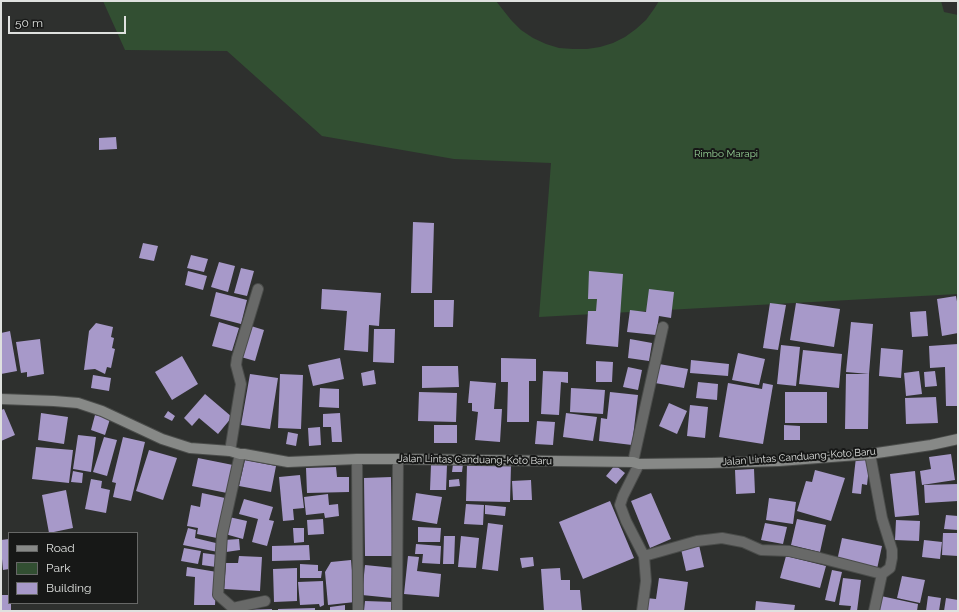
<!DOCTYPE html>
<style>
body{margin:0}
#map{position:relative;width:959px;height:612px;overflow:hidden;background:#2e302e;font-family:Raleway,sans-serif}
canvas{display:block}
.frame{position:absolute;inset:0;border:2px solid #dfe1df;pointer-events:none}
.legend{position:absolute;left:8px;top:532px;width:130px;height:72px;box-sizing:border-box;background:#171817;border:1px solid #676867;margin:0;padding:5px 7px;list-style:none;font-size:12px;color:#dfe1df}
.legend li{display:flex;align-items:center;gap:8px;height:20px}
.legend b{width:20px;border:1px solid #676867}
.scale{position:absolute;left:8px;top:16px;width:118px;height:18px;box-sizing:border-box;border:2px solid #dfe1df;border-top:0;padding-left:5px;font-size:12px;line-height:14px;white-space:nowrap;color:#dfe1df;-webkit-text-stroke:3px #171817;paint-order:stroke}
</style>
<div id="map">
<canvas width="959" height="612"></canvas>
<div class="frame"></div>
<ul class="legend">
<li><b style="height:5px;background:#878987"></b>Road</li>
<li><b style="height:11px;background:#324f32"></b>Park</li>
<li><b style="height:11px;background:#a799c9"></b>Building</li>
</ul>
<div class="scale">50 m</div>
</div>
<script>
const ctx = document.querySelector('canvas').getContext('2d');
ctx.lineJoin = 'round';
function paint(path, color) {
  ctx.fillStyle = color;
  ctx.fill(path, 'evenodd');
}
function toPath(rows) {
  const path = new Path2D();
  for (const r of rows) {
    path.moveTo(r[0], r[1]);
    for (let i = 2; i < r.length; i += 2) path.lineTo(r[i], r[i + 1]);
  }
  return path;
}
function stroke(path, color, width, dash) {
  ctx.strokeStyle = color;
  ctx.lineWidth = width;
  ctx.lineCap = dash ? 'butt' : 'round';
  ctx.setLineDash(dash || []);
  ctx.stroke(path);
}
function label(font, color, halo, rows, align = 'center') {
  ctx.font = font + ' Raleway,sans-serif';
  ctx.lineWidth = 4;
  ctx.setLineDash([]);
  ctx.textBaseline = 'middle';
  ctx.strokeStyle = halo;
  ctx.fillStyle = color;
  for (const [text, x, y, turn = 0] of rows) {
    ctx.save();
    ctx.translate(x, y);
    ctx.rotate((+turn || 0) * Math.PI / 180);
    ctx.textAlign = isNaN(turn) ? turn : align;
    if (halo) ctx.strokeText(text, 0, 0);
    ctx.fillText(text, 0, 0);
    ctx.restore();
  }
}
paint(toPath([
 [103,1,496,1,511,20,521,30,533,38,546,44,559,48,573,49,587,49,600,47,613,43,625,37,636,29,646,20,654,9,659,1,941,1,944,12,958,15,958,294,539,317,551,163,454,159,322,136,227,51,125,50]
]), '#324f32');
paint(toPath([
 [116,137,117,149,99,150,99,138],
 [413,222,434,223,432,293,411,293],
 [143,243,158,246,154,261,139,258],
 [191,255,208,259,204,272,187,268],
 [219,262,235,266,228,292,211,287],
 [241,268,254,271,247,296,234,293],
 [188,271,207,276,203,290,185,285],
 [589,271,623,274,618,347,586,344,588,311,596,311,597,299,588,299],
 [322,289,381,293,379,326,369,325,368,352,344,350,347,311,321,309],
 [649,289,674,292,671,318,659,316,656,335,627,332,630,310,646,312],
 [216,292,247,300,241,324,210,316],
 [956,296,958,307,958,333,942,336,937,299],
 [434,300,454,300,453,327,434,327],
 [770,303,786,305,778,350,763,348],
 [796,303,840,309,834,347,790,340],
 [926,311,928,336,912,337,910,312],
 [219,322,239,328,232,351,212,346],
 [851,322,873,324,869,374,846,372],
 [96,323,113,327,111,337,114,338,112,348,115,349,111,368,107,367,105,374,95,369,84,370,89,331],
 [251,326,264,330,255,361,241,357],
 [374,329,395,329,394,363,373,362],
 [10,331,17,371,1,374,1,333],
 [40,339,44,374,27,377,27,372,21,373,16,342],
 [630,339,652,343,649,361,628,358],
 [958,344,958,406,946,406,945,367,930,368,929,346],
 [781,345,800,347,796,386,777,384],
 [881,348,903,350,901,378,879,376],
 [803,350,842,354,839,388,799,384],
 [738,353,765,359,759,385,732,380],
 [182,356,198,384,172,400,155,372],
 [340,358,344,379,313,386,308,365],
 [501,358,536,359,536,381,529,381,529,422,507,422,508,382,501,382],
 [691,360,729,364,728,376,690,373],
 [596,361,613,362,612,382,596,382],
 [659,364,688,369,684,388,655,383],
 [422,366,458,366,459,387,422,388],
 [628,367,642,370,638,390,623,387],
 [374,370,376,384,363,386,361,373],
 [543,371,568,372,568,383,561,382,559,415,541,414],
 [919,371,922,394,906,396,904,373],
 [935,371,937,386,925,387,924,372],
 [250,374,278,378,270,429,241,425],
 [280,374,303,375,301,429,278,428],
 [846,374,869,374,868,429,845,429],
 [93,375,111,378,109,391,91,388],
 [470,381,496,383,494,409,502,409,500,442,475,440,478,412,472,411,472,403,468,403],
 [698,382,718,384,717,400,696,398],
 [728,383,762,389,763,383,773,385,763,444,719,437],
 [320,388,339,389,339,408,319,407],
 [571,388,605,390,603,414,570,412],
 [419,392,457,393,456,422,418,421],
 [610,392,638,395,632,445,599,441,601,418,607,419],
 [785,392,827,392,827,423,785,423],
 [205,394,232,417,218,434,199,418,192,426,184,418],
 [936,397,938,423,906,424,905,398],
 [669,403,687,411,677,434,659,426],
 [690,405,708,407,705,438,687,436],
 [4,409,15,435,1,441,1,410],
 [168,411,175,416,172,421,164,417],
 [41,413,68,417,64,444,38,440],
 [340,413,342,442,332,442,331,427,323,427,323,414],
 [566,413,597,417,593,441,563,437],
 [95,415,110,419,105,435,91,430],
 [537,421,555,422,553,445,535,444],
 [434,425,457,425,457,443,434,443],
 [784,425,800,426,800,440,784,440],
 [320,427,321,445,309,446,308,428],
 [288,432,298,434,296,446,286,444],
 [78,435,96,437,91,472,73,469],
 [104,437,117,440,107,476,93,472],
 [123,437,145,442,131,501,113,497,116,483,112,482],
 [36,447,73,450,69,483,32,479],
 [149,450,177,458,163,500,136,491],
 [951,454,955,480,922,485,920,471,931,469,929,457],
 [856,457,870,459,867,485,862,484,861,494,852,493],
 [198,458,233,465,227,493,192,486],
 [245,460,276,466,271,492,239,486],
 [453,464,463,464,462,472,452,472],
 [431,465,447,465,446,490,430,490],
 [467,465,511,466,510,502,466,501],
 [615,465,625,473,616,484,606,476],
 [336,467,337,477,349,477,349,492,307,493,306,468],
 [754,469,755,493,736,494,735,470],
 [815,470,845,478,831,521,797,511,806,481,812,482],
 [73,471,83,473,82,483,71,482],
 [915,471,919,515,895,517,890,474],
 [300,475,304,508,293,509,294,520,283,521,279,477],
 [391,477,392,556,365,556,364,478],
 [91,479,102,481,101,488,110,490,106,513,85,509],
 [459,479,460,486,449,487,449,480],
 [531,480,532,500,513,500,512,481],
 [958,484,958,501,925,503,924,485],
 [66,490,73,528,49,533,42,495],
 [202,493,225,498,217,538,197,534,198,528,187,526,191,505,200,507],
 [416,493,442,497,437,524,412,520],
 [651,493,671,539,650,548,631,501],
 [328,494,329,505,338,504,339,516,325,518,324,513,306,515,304,497],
 [769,498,796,502,793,524,766,520],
 [244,499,273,507,269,520,274,521,267,546,252,542,258,519,239,514],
 [610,501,634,558,583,579,559,522],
 [466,504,484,505,483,525,464,524],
 [485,505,506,507,505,516,485,514],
 [946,515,958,516,958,530,944,529],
 [229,517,247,521,243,539,225,534],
 [323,519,324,534,308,535,307,520],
 [797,519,826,525,820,552,791,545],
 [896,520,920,521,919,541,895,540],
 [488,523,503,525,498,571,482,569],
 [765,523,787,527,783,544,761,540],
 [418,527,441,528,440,542,418,542],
 [188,528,196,530,195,538,220,544,218,552,183,545],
 [293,528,304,528,304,542,294,543],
 [943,533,958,533,958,556,942,555],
 [444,536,455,536,454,564,443,564],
 [461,536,479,538,476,568,458,567],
 [842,538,882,546,877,569,837,561],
 [9,539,9,569,3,570,2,559,1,560,1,540],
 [239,539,240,550,226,552,224,540],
 [924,540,942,542,940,559,922,557],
 [416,544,441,546,440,564,422,563,423,554,415,554],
 [309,545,310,560,272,561,272,546],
 [699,545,704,567,686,571,681,549],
 [184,548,201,551,198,564,181,561],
 [203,553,218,555,216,567,202,565],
 [239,556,262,557,260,591,224,589,226,563,238,563],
 [408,556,419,557,417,571,441,574,439,597,404,594],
 [786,556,826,566,820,588,780,578],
 [533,557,534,566,522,568,520,558],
 [351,560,355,602,328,605,325,572,331,562],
 [300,564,318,565,318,571,322,571,321,578,300,578],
 [365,565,395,568,392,598,362,595],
 [187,567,217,572,215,605,194,605,195,577,186,576],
 [297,568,297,601,274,602,273,569],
 [560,568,561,580,570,580,570,590,580,590,582,611,544,611,541,569],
 [832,570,842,572,835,602,825,600],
 [902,576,925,580,920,603,897,598],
 [659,578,688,582,684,611,644,611,646,598,656,599],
 [843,578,861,580,857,611,850,611,851,606,839,605],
 [323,581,324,605,320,607,319,604,300,605,298,582],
 [1,595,9,595,9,603,11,603,11,611,1,611],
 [881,596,918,604,917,611,878,611],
 [928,596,941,598,939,611,926,611],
 [946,598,958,600,958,611,944,611],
 [365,601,394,602,394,611,364,611],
 [756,601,795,605,794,611,755,611],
 [345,605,345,611,330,611,330,607],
 [315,608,315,611,278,611,278,609],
 [272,609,272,611,243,611,243,610]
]), '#a799c9');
const street = toPath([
 [230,451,240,390,241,384,236,365,237,358,258,289],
 [240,454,222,535,218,595,233,608,265,601],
 [870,454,882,518,892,550,892,558,890,568,882,574,874,611],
 [357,459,358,611],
 [633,462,663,327],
 [639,464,623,496,620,505,626,521,644,556,646,581,642,611],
 [644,556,697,541,722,538,743,542,761,550,789,551,820,558,882,574],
 [397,611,398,459]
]);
const secondary = toPath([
 [1,399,54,401,78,403,102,411,162,439,190,448,230,451,240,454,244,454,288,462,357,459,398,459,633,462,639,464,711,463,779,461,870,454,931,445,958,439]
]);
stroke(street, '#4a4c4a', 12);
stroke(secondary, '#4a4c4a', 12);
stroke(street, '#686968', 10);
stroke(secondary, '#878987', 10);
label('10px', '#97d197', '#171817', [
 ["Rimbo Marapi",726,154]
]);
label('10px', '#dfe1df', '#171817', [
 ["Jalan Lintas Canduang-Koto Baru",799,457,-4],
 ["Jalan Lintas Canduang-Koto Baru",475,460,1]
]);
</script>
